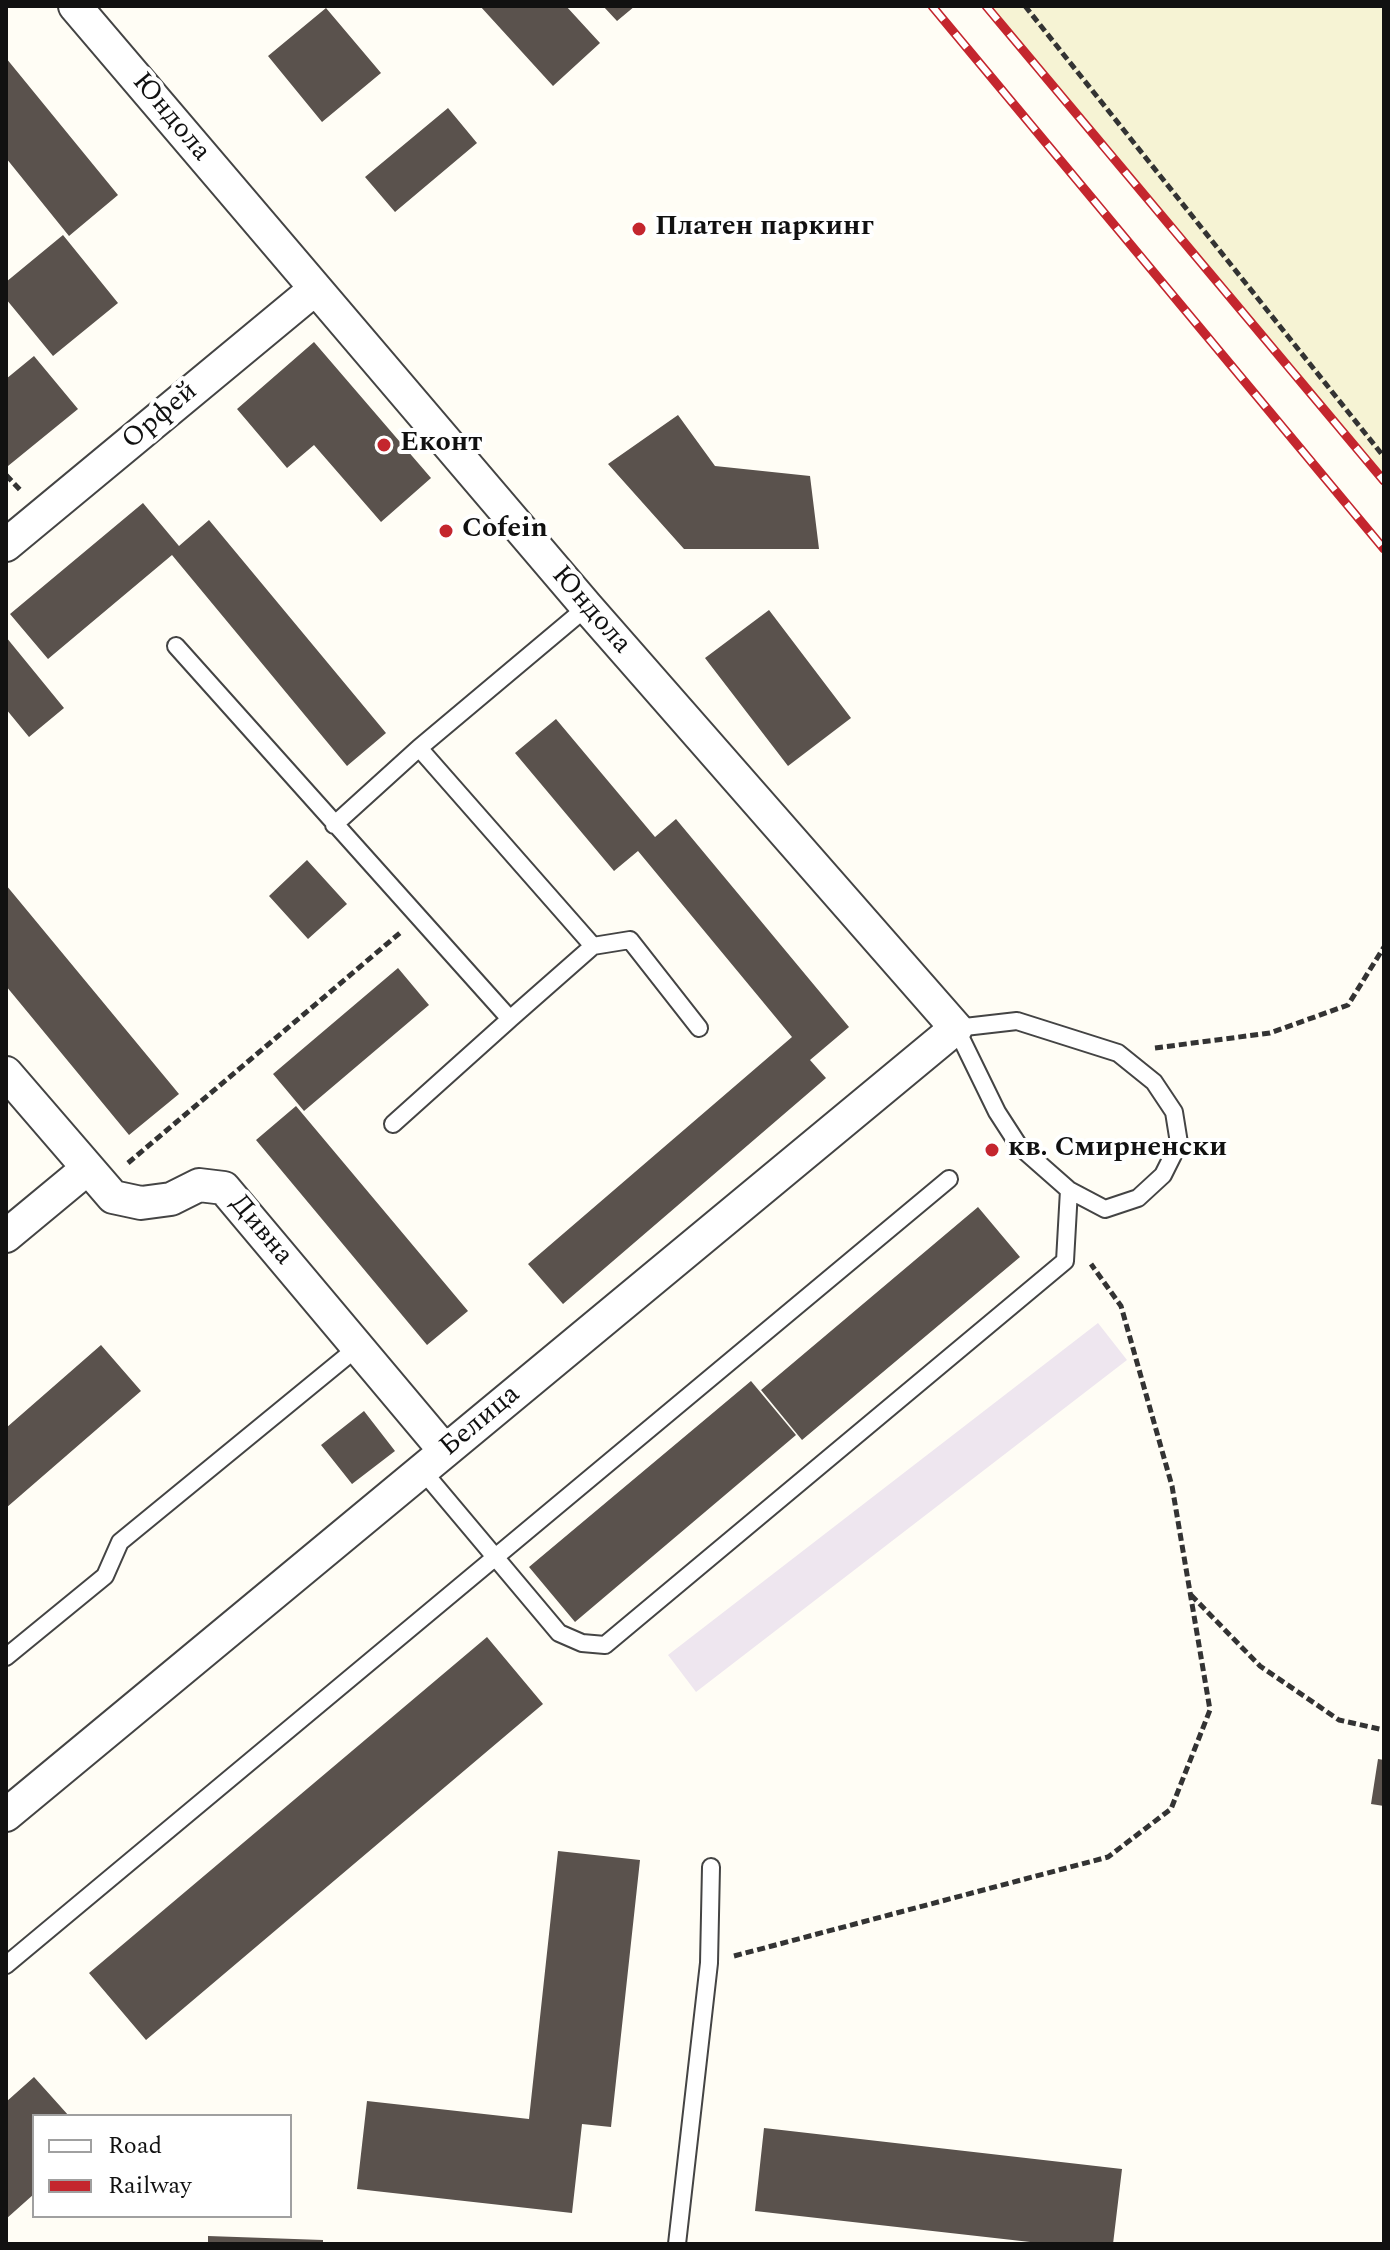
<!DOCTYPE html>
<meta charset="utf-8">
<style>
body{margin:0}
#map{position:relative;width:1390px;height:2250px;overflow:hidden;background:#fffdf5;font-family:Spectral,serif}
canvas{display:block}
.frame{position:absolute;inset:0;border:8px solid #111;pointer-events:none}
.legend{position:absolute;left:32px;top:2114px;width:260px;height:104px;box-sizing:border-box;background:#fff;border:2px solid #a0a0a0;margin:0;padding:10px 14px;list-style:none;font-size:24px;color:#111}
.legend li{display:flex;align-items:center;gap:16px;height:40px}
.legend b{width:40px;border:2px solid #a0a0a0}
</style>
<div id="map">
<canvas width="1390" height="2250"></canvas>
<div class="frame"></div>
<ul class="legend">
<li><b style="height:10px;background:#fff"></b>Road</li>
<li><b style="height:10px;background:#c4262e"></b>Railway</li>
</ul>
</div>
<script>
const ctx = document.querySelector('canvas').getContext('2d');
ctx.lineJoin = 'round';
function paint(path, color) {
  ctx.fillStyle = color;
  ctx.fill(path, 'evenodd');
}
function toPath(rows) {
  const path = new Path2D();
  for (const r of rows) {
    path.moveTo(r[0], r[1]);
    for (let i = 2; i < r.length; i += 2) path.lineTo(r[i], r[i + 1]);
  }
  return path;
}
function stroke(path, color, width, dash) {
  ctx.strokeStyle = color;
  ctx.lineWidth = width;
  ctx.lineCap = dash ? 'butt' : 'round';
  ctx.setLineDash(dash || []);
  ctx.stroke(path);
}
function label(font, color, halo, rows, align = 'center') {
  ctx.font = font + ' Spectral,serif';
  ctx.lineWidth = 8;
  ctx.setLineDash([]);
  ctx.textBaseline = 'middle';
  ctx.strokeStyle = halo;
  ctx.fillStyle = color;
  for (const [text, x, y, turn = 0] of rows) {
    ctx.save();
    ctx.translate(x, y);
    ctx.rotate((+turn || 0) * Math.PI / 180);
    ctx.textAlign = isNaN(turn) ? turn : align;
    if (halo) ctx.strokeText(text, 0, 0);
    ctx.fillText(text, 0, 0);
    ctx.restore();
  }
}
paint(toPath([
 [1098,1323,1127,1360,696,1692,668,1655]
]), '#eee6ef');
paint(toPath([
 [987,6,1384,6,1384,481]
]), '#f6f3d4');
paint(toPath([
 [480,6,566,6,600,43,553,86],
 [603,6,635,6,617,21],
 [326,8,381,73,322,122,268,56],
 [6,58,118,195,69,236,6,158],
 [448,108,477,143,395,212,365,177],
 [63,235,118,303,53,356,6,299,6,282],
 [314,342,431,478,381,522,314,445,287,468,237,409],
 [34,356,78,409,8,466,6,463,6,379],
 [678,415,715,466,810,476,819,549,684,549,608,464],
 [143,503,179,546,209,520,386,733,347,766,172,555,48,659,10,614],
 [769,610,851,718,788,766,705,658],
 [6,637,64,708,29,737,6,709],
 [556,719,655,837,676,819,849,1027,810,1060,826,1078,563,1304,528,1264,792,1037,638,851,614,871,515,753],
 [307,860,347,904,308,939,269,896],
 [6,885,179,1094,129,1135,6,986],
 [398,968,429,1005,304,1111,273,1074],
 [296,1106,468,1311,427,1345,256,1140],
 [978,1207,1020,1257,802,1440,761,1390],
 [101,1345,141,1391,6,1508,6,1428],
 [751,1381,796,1435,575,1622,529,1567],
 [364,1411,395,1451,352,1484,321,1445],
 [487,1637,543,1704,146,2040,89,1973],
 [1378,1759,1384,1760,1384,1806,1371,1804],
 [558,1851,640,1860,611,2127,582,2124,572,2213,357,2189,367,2101,529,2119],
 [34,2077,69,2116,34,2116,34,2194,6,2219,6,2102],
 [764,2128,1122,2169,1113,2244,1048,2244,755,2211],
 [208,2236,323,2240,323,2244,208,2244]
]), '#5a524d');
const service = toPath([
 [176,646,510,1019,393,1124],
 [419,748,593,946,630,940,699,1028],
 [334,825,419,748,587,607],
 [510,1019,593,946],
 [1017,1021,1118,1053,1154,1082,1174,1112,1179,1143,1163,1175,1138,1198,1105,1209,1069,1190,1019,1146,997,1112,956,1028,1017,1021],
 [422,1470,559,1633,582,1643,605,1645,1065,1261,1069,1190],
 [6,1657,105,1576,120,1542,358,1347],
 [6,1965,949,1179],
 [677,2244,709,1963,711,1867]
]);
const minor = toPath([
 [6,545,315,289],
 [6,1073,113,1197,141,1203,171,1199,199,1185,224,1188,445,1451],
 [6,1236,88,1168],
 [6,1815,956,1028,587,607,75,6]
]);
stroke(service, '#444', 20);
stroke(minor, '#444', 36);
stroke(toPath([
 [1025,6,1384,457],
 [6,475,22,492],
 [1155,1048,1270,1033,1348,1005,1384,947],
 [128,1163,401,932],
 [1191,1595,1260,1666,1339,1720,1384,1730],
 [734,1956,1108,1857,1171,1809,1210,1710,1172,1486,1121,1306,1091,1264]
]), '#333', 5, [8, 4]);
stroke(service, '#fff', 16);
stroke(minor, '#fff', 32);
const rail = toPath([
 [932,6,1384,549],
 [986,6,1384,481]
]);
stroke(rail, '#c4262e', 9);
stroke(rail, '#fff', 6, [18]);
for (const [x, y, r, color] of [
 [639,229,8,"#c4262e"],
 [384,445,8,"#c4262e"],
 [446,531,8,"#c4262e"],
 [992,1150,8,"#c4262e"]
]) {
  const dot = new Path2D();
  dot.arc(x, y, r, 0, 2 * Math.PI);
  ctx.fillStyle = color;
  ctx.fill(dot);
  stroke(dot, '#fff', 3);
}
label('28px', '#111', '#fff', [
 ["Юндола",170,118,50],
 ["Орфей",161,417,-40],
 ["Юндола",590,611,49],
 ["Дивна",260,1231,50],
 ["Белица",481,1422,-40]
]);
label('bold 28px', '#111', '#fff', [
 ["Платен паркинг",655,229],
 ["Еконт",400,445],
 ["Cofein",462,531],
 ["кв. Смирненски",1008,1150]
], 'left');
</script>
